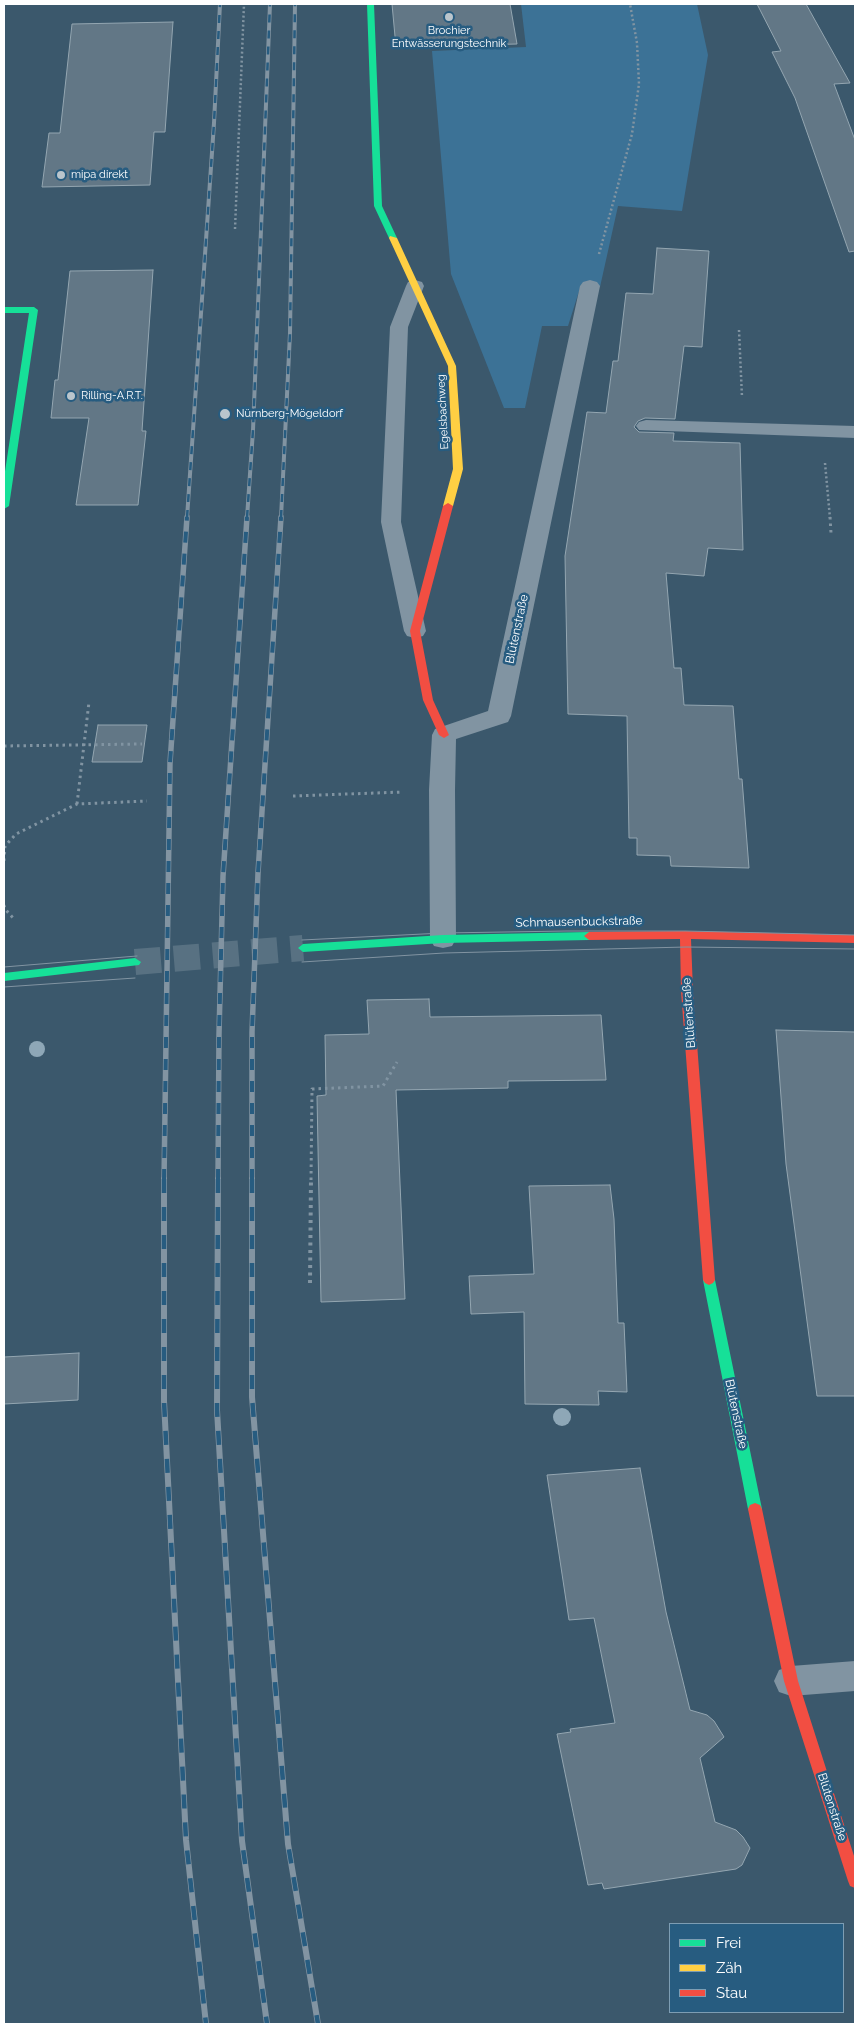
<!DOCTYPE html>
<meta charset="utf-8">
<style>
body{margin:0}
#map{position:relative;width:859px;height:2028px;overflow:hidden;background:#3b586c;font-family:Raleway,sans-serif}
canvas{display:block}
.frame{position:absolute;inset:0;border:5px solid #fff;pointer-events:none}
.legend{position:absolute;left:669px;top:1923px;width:175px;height:90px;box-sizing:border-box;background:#275c80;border:1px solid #7d9db3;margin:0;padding:6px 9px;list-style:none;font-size:15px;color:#fff}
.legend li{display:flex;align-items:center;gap:10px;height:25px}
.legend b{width:25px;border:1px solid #7d9db3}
</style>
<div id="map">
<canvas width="859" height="2028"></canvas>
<div class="frame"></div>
<ul class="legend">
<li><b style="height:6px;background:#16e098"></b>Frei</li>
<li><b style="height:6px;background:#ffcf43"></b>Zäh</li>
<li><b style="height:6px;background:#f24e42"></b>Stau</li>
</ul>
</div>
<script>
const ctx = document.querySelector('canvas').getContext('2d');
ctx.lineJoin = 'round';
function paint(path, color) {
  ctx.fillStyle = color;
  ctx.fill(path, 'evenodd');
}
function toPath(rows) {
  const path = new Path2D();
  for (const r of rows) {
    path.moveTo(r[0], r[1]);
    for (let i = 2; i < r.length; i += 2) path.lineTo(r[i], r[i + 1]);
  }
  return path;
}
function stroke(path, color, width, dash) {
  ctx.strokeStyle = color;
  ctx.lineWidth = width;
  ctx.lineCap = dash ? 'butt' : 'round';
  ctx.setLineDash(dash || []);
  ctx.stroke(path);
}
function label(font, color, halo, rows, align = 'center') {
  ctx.font = font + ' Raleway,sans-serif';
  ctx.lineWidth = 5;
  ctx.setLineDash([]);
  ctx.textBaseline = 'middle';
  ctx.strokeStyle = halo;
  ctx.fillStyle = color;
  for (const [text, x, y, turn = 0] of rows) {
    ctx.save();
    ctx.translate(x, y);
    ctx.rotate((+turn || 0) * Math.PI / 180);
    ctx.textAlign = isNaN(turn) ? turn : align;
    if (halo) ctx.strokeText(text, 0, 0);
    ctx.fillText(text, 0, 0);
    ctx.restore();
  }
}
paint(toPath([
 [521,4,697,4,708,55,682,211,618,206,600,287,581,285,568,326,542,326,525,408,504,408,451,274,432,51,526,47]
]), '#3c7296');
const building = toPath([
 [392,4,510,4,517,44,396,47,392,4],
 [757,4,806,4,850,83,834,84,855,140,855,251,849,252,795,98,772,52,781,51,757,4],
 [173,22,165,132,154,132,150,185,42,187,49,133,60,133,72,24,173,22],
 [657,248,709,251,702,347,684,346,675,419,645,418,638,421,634,427,639,432,674,433,673,441,740,443,743,550,708,548,704,576,666,573,674,668,681,668,684,705,733,706,739,779,742,779,749,868,671,866,670,856,637,855,637,838,629,838,627,716,568,714,565,556,587,412,606,413,613,361,618,361,626,293,653,294,657,248],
 [153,270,142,431,146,431,138,505,76,505,89,418,51,418,55,380,58,380,70,271,153,270],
 [98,725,147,725,142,762,92,762,98,725],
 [429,999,430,1017,601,1015,606,1080,508,1081,508,1088,396,1090,405,1299,321,1302,317,1096,326,1095,325,1035,369,1034,367,1000,429,999],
 [776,1030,855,1032,855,1396,817,1396,786,1164,776,1030],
 [610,1185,614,1219,618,1323,624,1323,627,1392,598,1391,599,1405,525,1404,524,1312,471,1314,469,1276,534,1274,529,1186,610,1185],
 [79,1353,78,1400,4,1404,4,1357,79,1353],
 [640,1468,666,1612,690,1710,707,1715,714,1721,724,1737,700,1758,715,1822,736,1830,743,1837,750,1848,742,1865,736,1869,604,1889,602,1883,588,1885,557,1734,571,1732,570,1729,615,1723,594,1618,569,1620,547,1475,640,1468]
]);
paint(building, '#627786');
stroke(building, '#94a6b1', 1);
stroke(toPath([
 [135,962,303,948]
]), '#587182', 26, [26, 13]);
stroke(toPath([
 [235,229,244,4],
 [599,254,632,134,639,84,637,43,630,4],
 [739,330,742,397],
 [825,463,830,518]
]), '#8194a2', 2.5, [2, 2.5]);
stroke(toPath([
 [830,517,831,533],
 [4,746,142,744],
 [293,796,403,792],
 [77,804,89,702],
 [4,861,5,846,16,834,77,804,147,801],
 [4,905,5,909,14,919],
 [311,1180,312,1089,383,1086,397,1062]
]), '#8194a2', 3, [2.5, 4]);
stroke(toPath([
 [310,1283,311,1179]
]), '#8194a2', 4, [3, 4.5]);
paint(toPath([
 [415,280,422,282,424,286,408,327,401,522,426,631,423,636,415,638,407,636,404,631,381,522,390,327,406,286,408,282,415,280],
 [646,420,855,426,855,438,639,430,636,426,639,422,646,420]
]), '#8194a2');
paint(toPath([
 [590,280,597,282,600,286,511,716,508,722,456,739,455,790,456,939,452,946,443,948,434,946,430,939,429,790,432,735,435,729,488,711,580,286,583,282,590,280],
 [855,1661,855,1691,791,1696,779,1692,774,1681,779,1670,791,1666,855,1661]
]), '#8194a2');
paint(toPath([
 [367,4,374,4,382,206,397,238,393,240,389,238,374,206,367,4],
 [4,307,34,307,38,310,9,506,4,509,4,478,29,313,4,313,4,307],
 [589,932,594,936,589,940,443,943,303,952,298,948,303,944,443,935,589,932],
 [135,958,141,962,139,965,4,981,4,973,135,958],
 [709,1275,713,1277,715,1280,762,1509,760,1513,755,1515,750,1513,748,1509,703,1280,705,1277,709,1275]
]), '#16e098');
paint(toPath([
 [390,236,397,238,456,366,463,469,453,506,448,509,443,506,453,469,448,366,389,238,390,236]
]), '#ffcf43');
paint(toPath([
 [448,503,453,506,420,631,433,700,449,735,444,738,439,735,423,700,410,631,443,506,448,503],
 [685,931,855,935,855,943,691,939,693,991,715,1280,713,1283,709,1285,705,1283,703,1280,681,991,680,939,589,940,584,936,589,932,685,931],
 [755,1503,760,1505,762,1509,798,1681,855,1859,855,1888,850,1886,848,1881,784,1681,748,1509,750,1505,755,1503]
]), '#f24e42');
stroke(toPath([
 [302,940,443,933,566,931,686,931,855,935],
 [302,962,444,953,686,947,855,949],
 [4,967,137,956],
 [4,987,135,978]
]), '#8294a2', 1);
const railFar2 = toPath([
 [187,518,214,123,220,4],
 [247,518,253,430,270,4],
 [281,518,290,333,295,4]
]);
const railFar1 = toPath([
 [164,1180,170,763,187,517],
 [218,1180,219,1034,223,876,247,517],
 [252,1180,252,1032,258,873,281,517]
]);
const rail = toPath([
 [164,1179,164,1401,186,1840,206,2024],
 [218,1179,217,1410,242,1841,267,2024],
 [252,1179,252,1397,288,1844,318,2024]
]);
stroke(railFar2, '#8294a2', 4);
stroke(railFar1, '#8294a2', 5.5);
stroke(rail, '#8294a2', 6);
stroke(railFar2, '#275c80', 2.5, [8]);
stroke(railFar1, '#275c80', 4, [11]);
stroke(rail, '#275c80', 4.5, [14]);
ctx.fillStyle = '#8ea7b7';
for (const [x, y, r] of [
 [37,1049,8],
 [562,1417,9]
]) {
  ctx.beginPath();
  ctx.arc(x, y, r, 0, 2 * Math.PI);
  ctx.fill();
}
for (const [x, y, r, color] of [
 [449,17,5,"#bac5cc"],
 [61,175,5,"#bac5cc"],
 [71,396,5,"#bac5cc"],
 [225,414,6,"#bac5cc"]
]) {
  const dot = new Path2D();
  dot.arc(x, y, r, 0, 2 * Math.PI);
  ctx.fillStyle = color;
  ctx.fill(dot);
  stroke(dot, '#275c80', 2);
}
label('11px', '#fff', '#275c80', [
 ["Brochier",449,31,"center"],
 ["Entwässerungstechnik",449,44,"center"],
 ["mipa direkt",71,175],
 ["Rilling-A.R.T.",81,396],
 ["Nürnberg-Mögeldorf",236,414]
], 'left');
label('11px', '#fff', '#275c80', [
 ["Egelsbachweg",443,412,-93]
]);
label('12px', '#fff', '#275c80', [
 ["Blütenstraße",517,629,-78],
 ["Schmausenbuckstraße",579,922,-1],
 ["Blütenstraße",689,1013,-94],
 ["Blütenstraße",736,1414,78],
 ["Blütenstraße",832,1807,72]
]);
</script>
